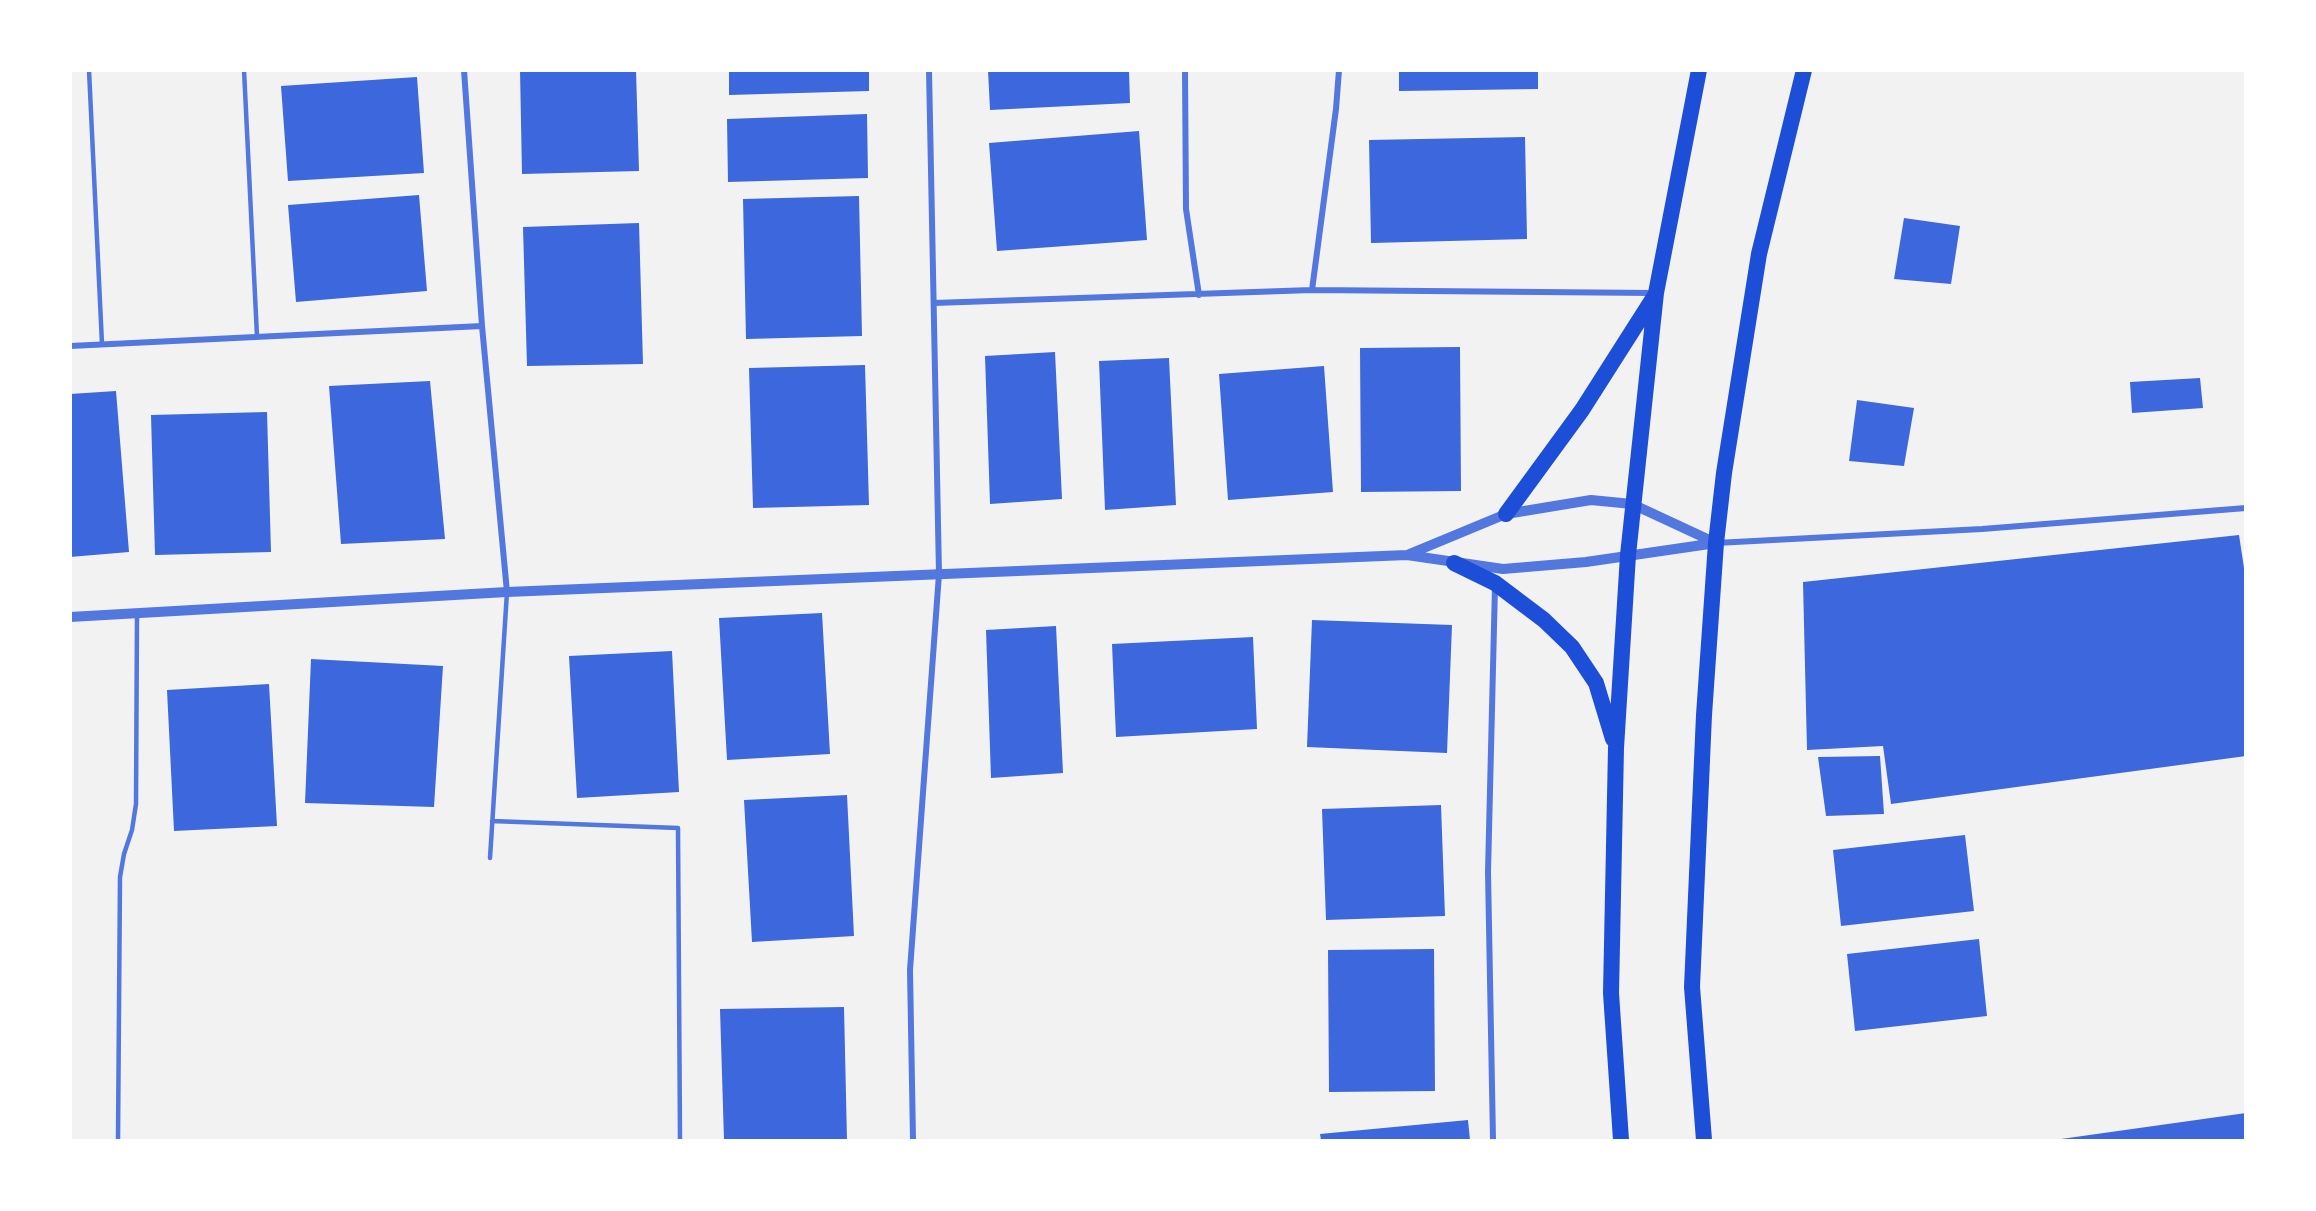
<!DOCTYPE html>
<style>
body{margin:0}
#map{position:relative;width:2316px;height:1211px;overflow:hidden;background:#f2f2f2;font-family:"Nunito Sans",sans-serif}
canvas{display:block}
.frame{position:absolute;inset:0;border:72px solid #fff;pointer-events:none}
</style>
<div id="map">
<canvas width="2316" height="1211"></canvas>
<div class="frame"></div>
</div>
<script>
const ctx = document.querySelector('canvas').getContext('2d');
ctx.lineJoin = 'round';
function paint(path, color) {
  ctx.fillStyle = color;
  ctx.fill(path, 'evenodd');
}
function toPath(rows) {
  const path = new Path2D();
  for (const r of rows) {
    path.moveTo(r[0], r[1]);
    for (let i = 2; i < r.length; i += 2) path.lineTo(r[i], r[i + 1]);
  }
  return path;
}
function stroke(path, color, width, dash) {
  ctx.strokeStyle = color;
  ctx.lineWidth = width;
  ctx.lineCap = dash ? 'butt' : 'round';
  ctx.setLineDash(dash || []);
  ctx.stroke(path);
}
paint(toPath([
 [520,70,636,70,639,171,522,174],
 [729,70,869,70,869,91,729,95],
 [988,70,1129,70,1130,103,990,110],
 [1399,70,1538,70,1538,89,1399,91],
 [417,77,424,173,288,181,281,86],
 [867,114,868,178,728,182,727,119],
 [1139,131,1147,240,997,251,989,143],
 [1525,137,1527,239,1371,243,1369,140],
 [419,195,427,291,296,302,288,205],
 [859,196,862,336,746,339,743,199],
 [1904,218,1960,226,1951,284,1894,279],
 [639,223,643,364,527,366,523,227],
 [1460,347,1461,491,1361,492,1360,348],
 [1055,352,1062,499,990,504,985,356],
 [1169,358,1176,505,1105,510,1099,361],
 [865,365,869,505,753,508,749,368],
 [1324,366,1333,492,1228,500,1219,374],
 [2200,378,2203,408,2132,413,2130,382],
 [430,381,445,539,341,544,329,386],
 [116,391,129,552,70,557,70,394],
 [1857,400,1914,408,1904,466,1849,461],
 [267,412,271,552,155,555,151,415],
 [2239,535,2246,581,2246,756,1891,804,1883,746,1807,750,1803,582],
 [822,613,830,754,727,760,719,618],
 [1312,620,1452,625,1447,753,1307,747],
 [1056,626,1063,773,991,778,986,630],
 [1253,637,1257,729,1116,737,1112,644],
 [672,651,679,792,577,798,569,656],
 [311,659,443,666,434,807,305,803],
 [269,684,277,826,174,831,167,690],
 [1880,756,1884,814,1826,816,1818,757],
 [847,795,854,936,752,942,744,800],
 [1441,805,1445,916,1326,920,1322,809],
 [1965,835,1974,911,1841,926,1833,850],
 [1979,939,1987,1016,1855,1031,1847,954],
 [1434,949,1435,1091,1329,1092,1328,950],
 [844,1007,847,1140,724,1140,720,1009],
 [2246,1113,2246,1140,2061,1140,2061,1139],
 [1468,1120,1470,1140,1321,1140,1320,1134]
]), '#3d67dc');
stroke(toPath([
 [89,70,102,344],
 [244,70,257,336],
 [492,821,678,828,680,1140],
 [490,858,507,592],
 [118,1140,120,877,124,854,132,830,136,804,137,614]
]), '#5277de', 4.5);
stroke(toPath([
 [464,70,482,326,507,592],
 [1185,70,1186,209,1199,295],
 [1312,290,1336,109,1339,70],
 [934,303,1312,290,1653,293],
 [70,346,482,326],
 [1716,543,1982,529,2246,508],
 [913,1140,910,970,939,574,929,70],
 [1493,1140,1488,872,1495,586]
]), '#5277de', 6);
stroke(toPath([
 [1407,555,1506,514,1591,500,1632,504,1716,543],
 [70,617,507,592,1407,555,1503,569,1586,562,1716,543]
]), '#5277de', 10);
stroke(toPath([
 [1506,514,1582,410,1654,297],
 [1454,563,1495,583,1544,620,1572,647,1596,683,1613,739],
 [1621,1140,1611,993,1616,748,1628,555,1656,293,1699,70],
 [1704,1140,1692,987,1704,715,1716,543,1724,473,1759,254,1804,70]
]), '#1d4ed8', 16);
</script>
